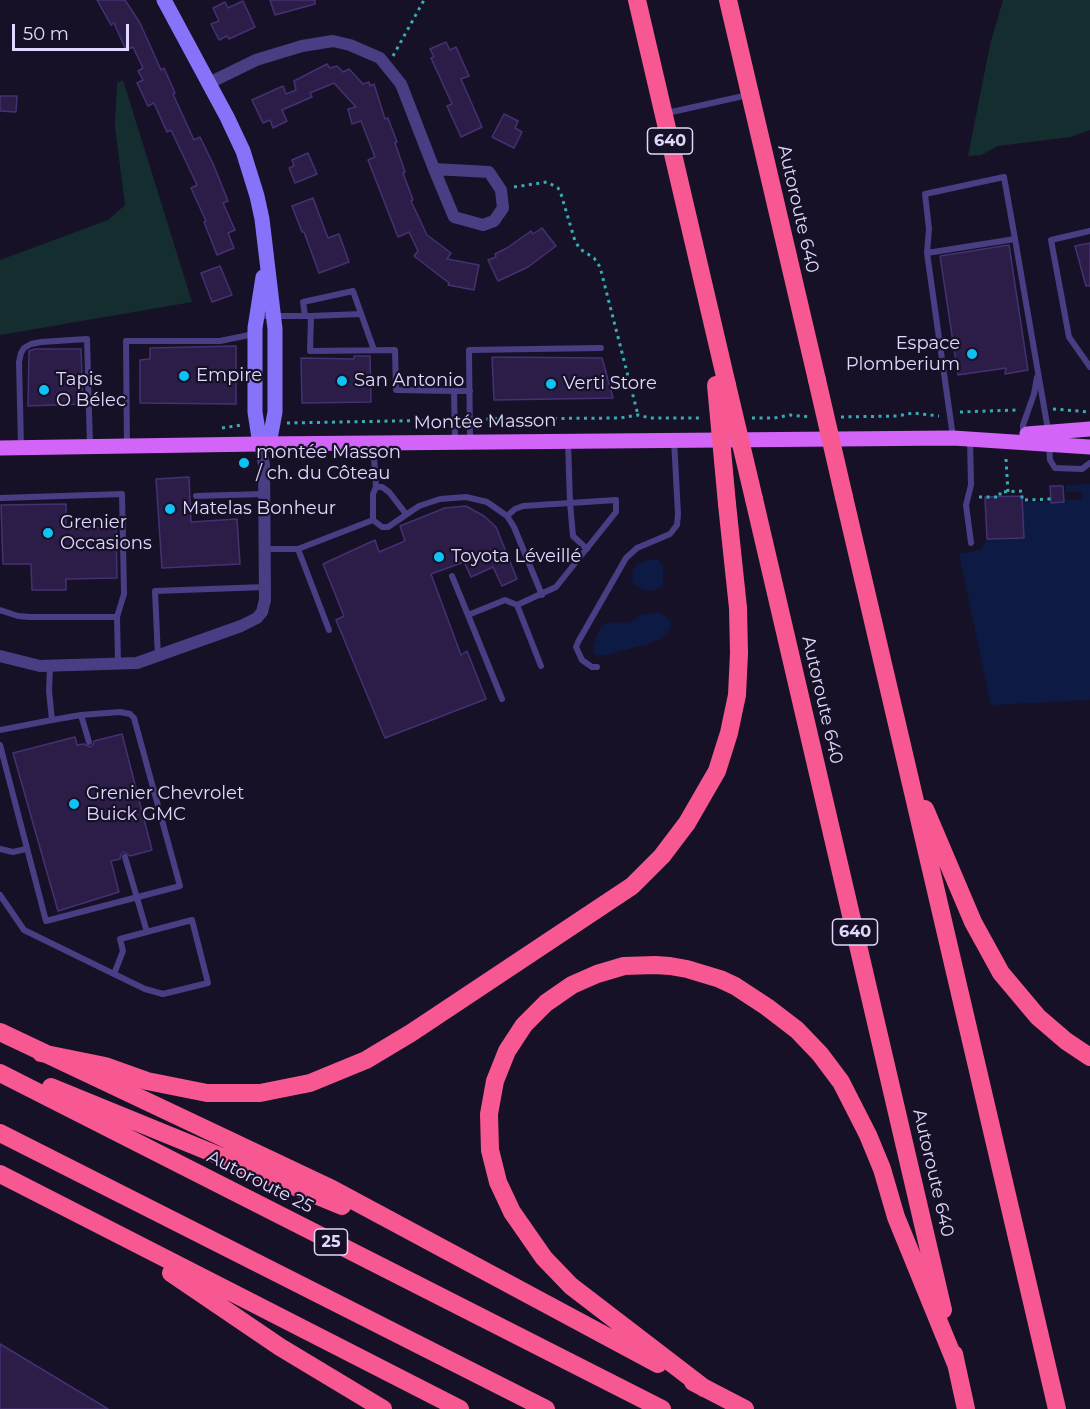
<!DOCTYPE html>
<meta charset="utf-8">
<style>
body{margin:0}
#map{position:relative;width:1090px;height:1409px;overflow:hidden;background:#171127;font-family:Montserrat,sans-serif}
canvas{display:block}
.scale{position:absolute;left:12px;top:24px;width:117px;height:27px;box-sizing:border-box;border:3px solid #e1d8fd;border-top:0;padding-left:8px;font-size:18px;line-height:21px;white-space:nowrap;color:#e1d8fd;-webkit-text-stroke:4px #171127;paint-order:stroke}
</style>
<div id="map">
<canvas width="1090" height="1409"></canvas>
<div class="scale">50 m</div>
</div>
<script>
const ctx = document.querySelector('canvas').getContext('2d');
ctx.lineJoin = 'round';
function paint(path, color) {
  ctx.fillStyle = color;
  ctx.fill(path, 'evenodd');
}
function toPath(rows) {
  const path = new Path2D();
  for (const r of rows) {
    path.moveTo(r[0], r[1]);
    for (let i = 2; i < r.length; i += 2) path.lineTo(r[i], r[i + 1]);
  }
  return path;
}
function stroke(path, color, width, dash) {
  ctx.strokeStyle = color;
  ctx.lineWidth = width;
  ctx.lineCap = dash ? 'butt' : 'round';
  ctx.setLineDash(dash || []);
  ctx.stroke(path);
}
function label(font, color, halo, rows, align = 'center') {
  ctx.font = font + ' Montserrat,sans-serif';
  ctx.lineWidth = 4.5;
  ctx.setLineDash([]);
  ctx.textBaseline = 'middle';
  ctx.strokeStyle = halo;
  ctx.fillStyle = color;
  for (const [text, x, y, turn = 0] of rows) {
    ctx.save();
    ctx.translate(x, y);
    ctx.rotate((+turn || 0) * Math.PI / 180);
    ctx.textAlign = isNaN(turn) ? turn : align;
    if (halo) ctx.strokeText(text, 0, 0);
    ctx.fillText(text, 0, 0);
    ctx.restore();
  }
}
paint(toPath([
 [1003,0,1090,0,1090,130,1071,137,998,146,981,155,968,156,990,45],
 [123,80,192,302,0,335,0,260,108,220,125,205,115,127,117,83]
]), '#142e30');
paint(toPath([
 [1090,484,1090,700,991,705,959,554,981,550,987,539,1024,537,1022,502,1063,502,1064,500,1082,499,1083,492,1066,492,1066,485],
 [653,559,658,560,663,566,663,586,652,591,645,590,633,584,632,579,633,570,639,563],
 [657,612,667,617,671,623,670,630,660,639,648,644,602,656,594,654,593,646,600,628,605,624,619,622,628,624,640,615]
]), '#0d1a44');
const building = toPath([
 [97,0,125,0,140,23,161,70,164,68,175,93,173,94,194,140,200,137,214,166,228,201,223,203,235,230,228,233,234,248,217,255,206,227,204,222,206,221,191,188,197,185,171,130,167,132,154,103,148,106,137,83,143,80,138,71,143,68,133,47,126,50,114,23,111,25,97,0],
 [270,0,315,0,315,4,275,15,270,0],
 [243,1,255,27,229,39,227,36,219,40,211,24,219,21,213,8,225,2,228,8,243,1],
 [446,42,450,50,456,47,469,76,461,79,482,127,461,137,447,106,452,104,431,58,434,57,430,49,446,42],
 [327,64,330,68,337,66,343,72,349,69,363,84,369,82,370,86,374,84,385,119,388,118,397,142,395,143,405,172,403,173,413,200,411,201,427,235,451,253,447,259,479,265,474,290,448,285,449,283,414,256,418,251,409,232,398,237,368,160,375,157,361,121,352,124,348,109,356,107,334,83,310,93,312,97,282,110,287,121,273,128,270,120,263,123,252,100,283,86,286,94,296,90,294,81,327,64],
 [0,96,17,96,16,112,0,111,0,96],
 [504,114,518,121,515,128,522,132,514,148,492,137,504,114],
 [308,153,317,174,295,183,289,168,294,166,292,160,308,153],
 [313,198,328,238,339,234,349,262,319,273,304,232,302,232,292,206,313,198],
 [542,228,556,246,528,267,498,281,488,260,496,257,495,254,507,248,531,231,533,234,542,228],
 [1090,243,1090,286,1086,286,1075,246,1090,243],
 [1009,245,1028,370,1005,374,1006,368,958,375,940,256,1009,245],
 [220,266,232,295,212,302,201,273,220,266],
 [236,346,236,404,140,403,140,360,150,359,150,348,236,346],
 [35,349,81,349,83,404,28,406,29,351,35,349],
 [354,356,370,356,371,402,302,403,301,358,354,359,354,356],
 [492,357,602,358,613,398,494,400,492,357],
 [189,477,191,522,237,519,240,564,162,568,156,479,189,477],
 [1050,486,1063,486,1064,502,1051,503,1050,486],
 [1022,496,1024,538,987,539,985,497,1022,496],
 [66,504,66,529,116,527,117,578,66,579,66,590,32,590,31,564,3,564,1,505,66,504],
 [466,506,484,516,496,527,517,579,502,586,493,567,471,577,464,562,431,574,461,655,467,651,486,699,385,738,336,620,344,616,323,564,375,540,379,552,405,541,400,526,445,508,466,506],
 [122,734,152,850,130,856,124,852,121,854,120,859,111,861,119,892,58,911,13,753,75,737,77,745,84,744,90,747,93,745,94,741,122,734],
 [0,1344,108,1409,0,1409,0,1344]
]);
paint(building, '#2b1d47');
stroke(building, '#453172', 1.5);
stroke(toPath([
 [393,56,424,0],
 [514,187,547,182,558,188,561,194,575,241,580,249,594,258,600,267,638,415],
 [1053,409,1090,412],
 [960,412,1016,410],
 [841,417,897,416,913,413,939,416],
 [752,418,774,418,790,415,811,417],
 [479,419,620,418,638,415,650,418,703,418],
 [287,423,446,420],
 [222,428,242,425],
 [1006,459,1008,492],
 [979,497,1000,497,1000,492,1022,491,1022,500,1051,499]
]), '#35adb4', 3, [3, 4.5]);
stroke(toPath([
 [667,113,748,95],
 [1090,231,1051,240,1069,337,1090,367],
 [927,253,929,229,925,194,1004,177,1015,239],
 [257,316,311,316,310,351,395,350,396,390,454,391],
 [305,316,303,302,353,291,374,350],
 [311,316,361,314],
 [1023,434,1023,425,1034,394,1037,377],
 [953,437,927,253,1015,239,1048,430],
 [970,439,971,485,966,505,971,543],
 [455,441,454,391,470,391],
 [470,441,469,350,601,348],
 [1049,444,1050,460,1055,468,1082,469,1090,463],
 [21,446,19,362,21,353,24,348,31,344,41,342,87,339,90,446],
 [127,446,126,341,220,341,254,334],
 [376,487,382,487,389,492,406,514],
 [196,496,264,494],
 [0,498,122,494,124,594,117,617],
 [507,516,515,509,523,506,570,503,568,441],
 [373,520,382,527,388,527,419,506,440,499,466,497,487,502,507,516,514,527,542,595],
 [265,549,298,549,329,630],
 [298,549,373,520,373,494,376,487,373,443],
 [452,576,468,615],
 [0,610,18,616,30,617,117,617,118,663],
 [158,657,155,591,265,587],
 [541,666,517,605,556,587,616,512,616,500,570,503,573,536,587,549],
 [597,667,592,667,582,660,576,647,578,642,626,558,637,548,670,534,677,525,678,514,674,440],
 [502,699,468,615,505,600,517,605],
 [81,715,89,742],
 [0,730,52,720,49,691,50,667],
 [0,745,46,921,180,886,134,718,130,714,120,712,81,715,52,720],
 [0,849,13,852,26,849],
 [125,857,147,932],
 [0,895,24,930,114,974,145,989,163,994,208,983,192,920,120,939,123,951,114,974]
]), '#493e84', 6);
stroke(toPath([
 [209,83,256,60,302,46,333,41,350,45,380,58,401,84,434,169,454,217,483,225,494,221,503,208,501,190,489,172,434,169],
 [0,656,40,666,137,663,241,626,257,618,262,612,265,600,264,465,260,444]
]), '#493e84', 12);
stroke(toPath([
 [164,0,227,117,243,151,257,196,262,219,275,329,275,412,269,444],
 [260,444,255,412,255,328,263,277]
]), '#8773f9', 15);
stroke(toPath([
 [1027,434,1090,429],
 [0,448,260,444,953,438,1090,447]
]), '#d364f8', 15);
stroke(toPath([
 [637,0,727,385],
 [728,0,817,380],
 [844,497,1057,1409],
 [754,499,943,1310],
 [925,809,973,922,1001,973,1038,1017,1066,1041,1090,1057],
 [0,1032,332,1189,658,1364],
 [41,1053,105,1066,147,1081,207,1093,260,1093,310,1083,366,1060,411,1033,632,886,662,856,687,823,717,771,729,733,737,695,739,653,738,608,727,504],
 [0,1073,662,1409],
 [51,1087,342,1206],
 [0,1133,546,1409],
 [0,1174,460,1409],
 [171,1273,280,1347,383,1409],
 [954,1354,966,1409],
 [693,1382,745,1409],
 [704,1388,571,1286,544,1258,512,1212,498,1182,490,1150,489,1114,495,1081,507,1051,524,1025,546,1003,572,985,597,974,624,966,655,965,670,966,687,969,720,979,735,986,767,1007,797,1030,820,1054,841,1082,868,1135,882,1169,896,1217,956,1364]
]), '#f85892', 18);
stroke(toPath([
 [817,380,844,497],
 [716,385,727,504],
 [727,385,754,499]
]), '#f85892', 18);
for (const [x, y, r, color] of [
 [972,354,6,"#0dc2f5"],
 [184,376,6,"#0dc2f5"],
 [342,381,6,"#0dc2f5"],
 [551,384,6,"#0dc2f5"],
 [44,390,6,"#0dc2f5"],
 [244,463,6,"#0dc2f5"],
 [170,509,6,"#0dc2f5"],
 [48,533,6,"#0dc2f5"],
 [439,557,6,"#0dc2f5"],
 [74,804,6,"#0dc2f5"]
]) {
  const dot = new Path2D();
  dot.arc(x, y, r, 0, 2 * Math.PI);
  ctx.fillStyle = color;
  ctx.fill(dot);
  stroke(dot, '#171127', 2);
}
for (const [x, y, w] of [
 [670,141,45],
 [855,932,45],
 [331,1242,33]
]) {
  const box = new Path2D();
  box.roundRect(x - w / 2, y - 13, w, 26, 4.5);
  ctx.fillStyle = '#171127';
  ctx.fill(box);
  stroke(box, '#e1d8fd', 1.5);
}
label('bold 16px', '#e1d8fd', null, [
 ["640",670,141],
 ["640",855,932],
 ["25",331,1242]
]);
label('18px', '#e1d8fd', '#171127', [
 ["Autoroute 640",798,209,77],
 ["Montée Masson",485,422,-1],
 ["Autoroute 640",822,700,77],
 ["Autoroute 640",933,1173,77],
 ["Autoroute 25",260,1182,27]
]);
label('18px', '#e1d8fd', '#171127', [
 ["Espace",960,344,"right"],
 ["Plomberium",960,365,"right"],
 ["Empire",196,376],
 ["Tapis",56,380],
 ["O Bélec",56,401],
 ["San Antonio",354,381],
 ["Verti Store",563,384],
 ["montée Masson",256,453],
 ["/ ch. du Côteau",256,474],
 ["Matelas Bonheur",182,509],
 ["Grenier",60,523],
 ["Occasions",60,544],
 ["Toyota Léveillé",451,557],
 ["Grenier Chevrolet",86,794],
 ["Buick GMC",86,815]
], 'left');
</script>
